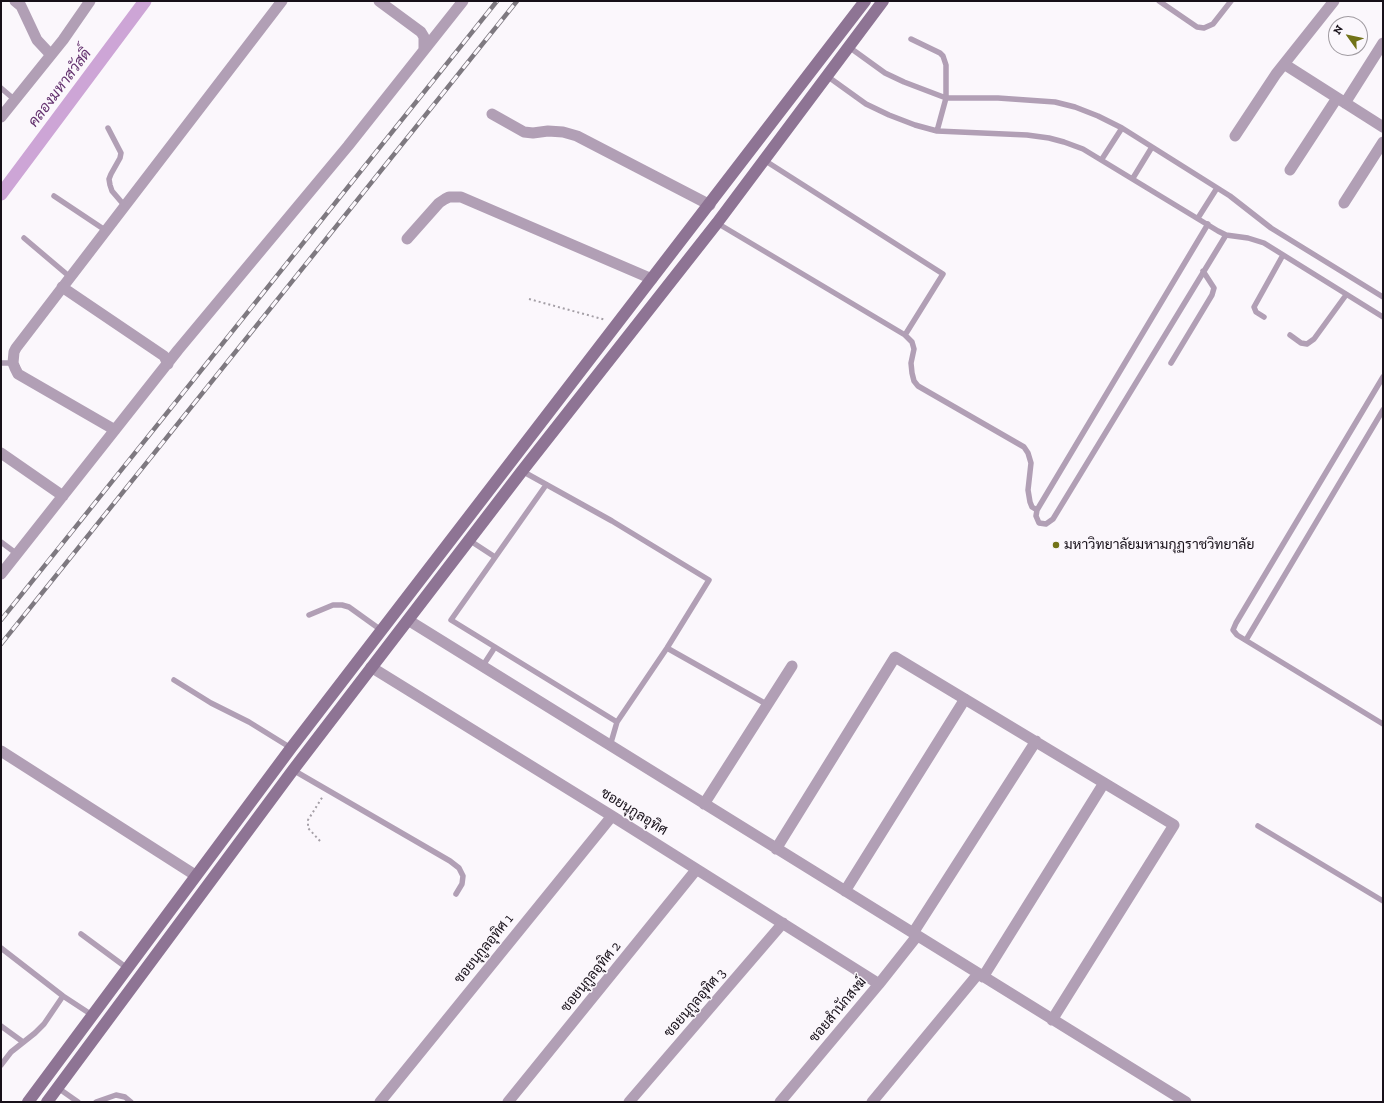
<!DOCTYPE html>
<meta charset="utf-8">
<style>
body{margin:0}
#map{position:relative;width:1384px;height:1103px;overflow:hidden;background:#fbf7fc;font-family:"Zilla Slab",serif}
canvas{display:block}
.frame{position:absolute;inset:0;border:2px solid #171019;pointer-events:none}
.north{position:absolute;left:1328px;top:16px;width:40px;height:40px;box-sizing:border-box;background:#fbf7fc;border:1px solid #a09ba1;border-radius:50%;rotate:303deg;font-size:11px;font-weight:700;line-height:16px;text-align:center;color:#171019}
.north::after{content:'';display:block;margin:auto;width:14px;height:18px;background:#727318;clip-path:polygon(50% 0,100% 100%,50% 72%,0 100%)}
</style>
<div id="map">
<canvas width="1384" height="1103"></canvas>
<div class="frame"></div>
<div class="north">N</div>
</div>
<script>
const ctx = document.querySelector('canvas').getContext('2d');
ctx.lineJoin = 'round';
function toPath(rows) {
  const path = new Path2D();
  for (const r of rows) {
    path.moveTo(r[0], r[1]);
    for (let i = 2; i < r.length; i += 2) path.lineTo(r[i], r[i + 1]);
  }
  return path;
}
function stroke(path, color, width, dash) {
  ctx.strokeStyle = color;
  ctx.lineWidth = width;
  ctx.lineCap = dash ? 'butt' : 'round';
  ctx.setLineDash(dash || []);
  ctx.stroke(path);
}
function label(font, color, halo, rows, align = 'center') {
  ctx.font = font + ' "Zilla Slab",Sarabun,serif';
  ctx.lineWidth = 3;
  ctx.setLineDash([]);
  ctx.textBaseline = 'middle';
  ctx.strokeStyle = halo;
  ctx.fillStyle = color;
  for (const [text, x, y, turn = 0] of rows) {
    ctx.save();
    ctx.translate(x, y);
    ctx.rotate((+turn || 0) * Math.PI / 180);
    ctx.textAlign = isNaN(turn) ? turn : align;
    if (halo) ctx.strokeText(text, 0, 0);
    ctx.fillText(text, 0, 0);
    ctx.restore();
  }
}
stroke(toPath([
 [1,194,145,1]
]), '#cda5d6', 13);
stroke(toPath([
 [529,299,606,320],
 [320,841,308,828,308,820,323,796]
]), '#a49fa6', 2, [2, 3]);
stroke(toPath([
 [1159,1,1197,27,1204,28,1213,24,1231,1],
 [911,39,940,53,943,56,946,65,946,98,937,131],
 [849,47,885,73,904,82,946,98,998,98,1055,102,1075,107,1098,116,1122,128,1230,196,1271,228,1383,297],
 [827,76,866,104,889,115,915,125,937,131,1027,135,1049,138,1064,142,1083,149,1218,231,1226,235,1248,238,1264,243,1383,317],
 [1,88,15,100],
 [108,128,121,153,120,158,111,174,109,179,110,185,112,191,124,205],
 [1102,159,1122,128],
 [1133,178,1152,147],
 [54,196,105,230],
 [1198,218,1217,188],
 [717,223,905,335,943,274,764,160],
 [1208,224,1037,510,1036,516,1039,523,1046,524,1053,519,1226,235],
 [24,238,70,277],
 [1264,317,1256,312,1254,307,1283,255],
 [905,335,912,342,914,349,911,363,912,373,914,381,918,386,1024,447,1028,453,1031,463,1028,490,1030,502,1032,507,1037,510],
 [1290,335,1301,343,1307,344,1314,339,1346,295],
 [1,363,13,363],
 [1171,363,1212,295,1214,288,1203,271],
 [1383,377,1236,623,1233,630,1237,635,1383,724],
 [522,471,612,521,709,580,667,648,617,722,610,746],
 [546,485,451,620,617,722],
 [469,540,495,557],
 [1,542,17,554],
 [309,615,333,605,342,605,349,607,381,630],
 [1246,640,1383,410],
 [667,648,768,705],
 [482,667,495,647],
 [174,680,211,703,249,722,291,748],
 [293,770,450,861,459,868,463,876,462,884,456,894],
 [1258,826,1383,901],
 [81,934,127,968],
 [1,948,63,996,92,1015],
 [1,1026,23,1042],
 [1,1065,11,1052,35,1033,44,1024,63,996],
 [58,1088,78,1102],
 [96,1102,116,1095,125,1097,131,1102]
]), '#b19fb5', 5.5);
stroke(toPath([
 [15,1,21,6,37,40,51,55],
 [379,1,421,32,424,37,424,49],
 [1284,64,1383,127],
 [1345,103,1383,43],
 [492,114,524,132,533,133,548,131,563,132,577,136,710,205],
 [1,117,63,40,90,1],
 [1235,136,1276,74,1334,1],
 [1290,170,1337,98],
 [1344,203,1383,142],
 [407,239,439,203,445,199,449,197,461,197,652,279],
 [62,287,164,356,168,364],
 [115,430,18,374,15,368,13,363,14,352,16,348,282,1],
 [1,453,63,496],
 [1,574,178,350,348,146,463,1],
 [408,620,1186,1102],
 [371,667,612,816,879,984],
 [1,751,195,875],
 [704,804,792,666],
 [776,849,895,657,1174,825,1052,1020],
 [845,891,965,699],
 [913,933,1036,741],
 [983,977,1104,783],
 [380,1102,612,816],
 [508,1102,696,870],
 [629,1102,783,923],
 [780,1102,879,984,917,936],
 [872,1102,978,974]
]), '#b19fb5', 11);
stroke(toPath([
 [28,1102,291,748,865,1],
 [47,1102,293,770,522,471,717,223,883,1]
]), '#8e7494', 12);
const rail = toPath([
 [1,620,497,1],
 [1,644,517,1]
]);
stroke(rail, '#7e7980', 4.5);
stroke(rail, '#fbf7fc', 3, [9]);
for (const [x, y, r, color] of [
 [1056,545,4,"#727318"]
]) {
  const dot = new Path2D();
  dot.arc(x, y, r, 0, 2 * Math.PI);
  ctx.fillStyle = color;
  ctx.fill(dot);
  stroke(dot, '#fbf7fc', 1.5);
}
label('14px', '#171019', '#fbf7fc', [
 ["มหาวิทยาลัยมหามกุฏราชวิทยาลัย",1064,545]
], 'left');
label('14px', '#171019', '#fbf7fc', [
 ["ซอยนุกูลอุทิศ",634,812,32],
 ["ซอยนุกูลอุทิศ 1",484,949,-51],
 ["ซอยนุกูลอุทิศ 2",591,977,-51],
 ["ซอยนุกูลอุทิศ 3",695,1003,-49],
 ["ซอยสำนักสงฆ์",838,1010,-50]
]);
label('italic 15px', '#63316e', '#fbf7fc', [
 ["คลองมหาสวัสดิ์",60,88,-53]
]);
</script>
